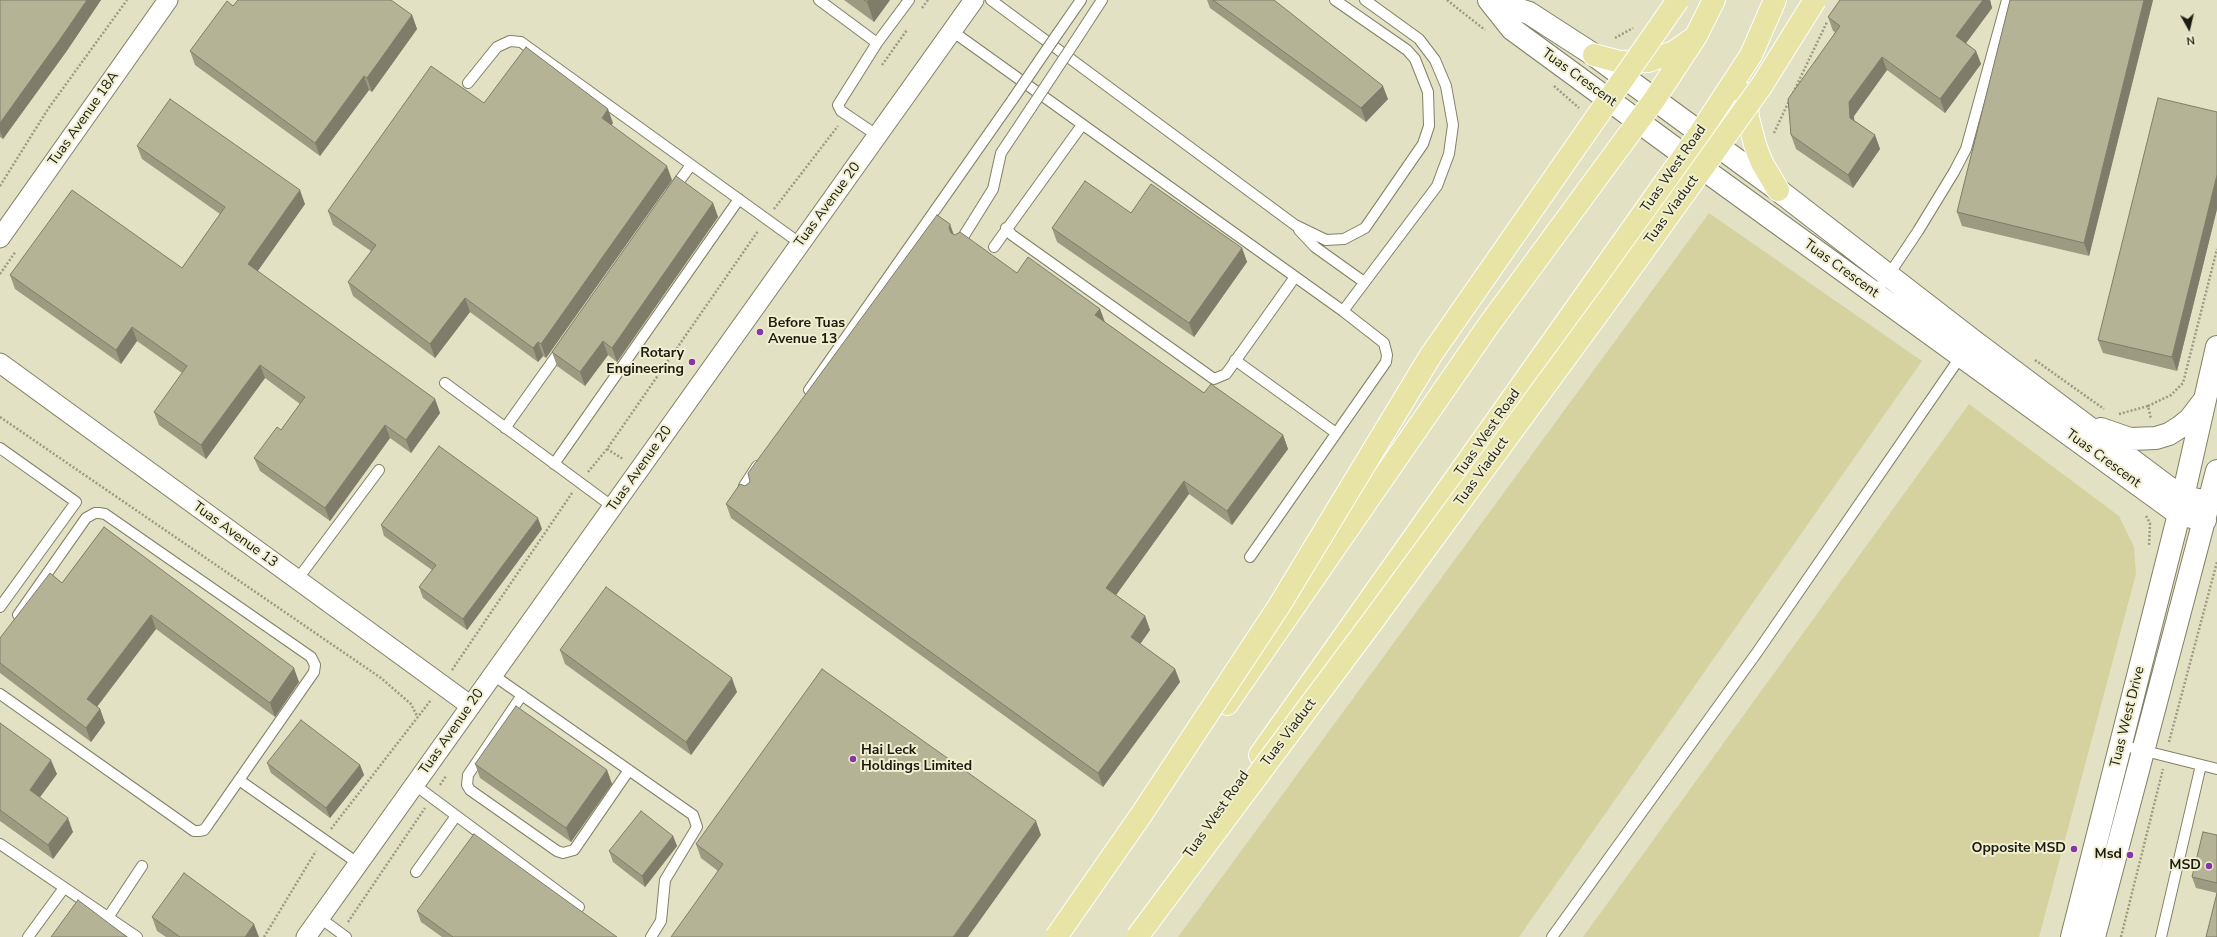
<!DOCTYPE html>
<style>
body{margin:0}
#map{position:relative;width:2217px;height:937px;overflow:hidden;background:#e3e1c4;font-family:"Nunito Sans",sans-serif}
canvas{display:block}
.north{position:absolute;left:2169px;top:8px;width:40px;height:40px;-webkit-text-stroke:3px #f0efd1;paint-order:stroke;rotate:172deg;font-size:11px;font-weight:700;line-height:16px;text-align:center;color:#1d1c11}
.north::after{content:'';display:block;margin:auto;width:14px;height:18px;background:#1d1c11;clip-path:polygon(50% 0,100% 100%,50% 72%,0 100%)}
</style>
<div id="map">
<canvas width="2217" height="937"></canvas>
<div class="north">N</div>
</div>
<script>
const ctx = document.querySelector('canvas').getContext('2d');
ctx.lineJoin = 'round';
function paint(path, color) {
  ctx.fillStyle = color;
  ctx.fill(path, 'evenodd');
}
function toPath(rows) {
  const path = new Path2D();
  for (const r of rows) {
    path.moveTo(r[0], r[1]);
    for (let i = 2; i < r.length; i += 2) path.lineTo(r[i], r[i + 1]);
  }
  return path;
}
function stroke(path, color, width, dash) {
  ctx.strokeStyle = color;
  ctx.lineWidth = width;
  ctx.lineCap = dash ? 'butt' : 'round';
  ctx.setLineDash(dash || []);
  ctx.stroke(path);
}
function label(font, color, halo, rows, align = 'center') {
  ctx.font = font + ' "Nunito Sans",sans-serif';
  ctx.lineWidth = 4;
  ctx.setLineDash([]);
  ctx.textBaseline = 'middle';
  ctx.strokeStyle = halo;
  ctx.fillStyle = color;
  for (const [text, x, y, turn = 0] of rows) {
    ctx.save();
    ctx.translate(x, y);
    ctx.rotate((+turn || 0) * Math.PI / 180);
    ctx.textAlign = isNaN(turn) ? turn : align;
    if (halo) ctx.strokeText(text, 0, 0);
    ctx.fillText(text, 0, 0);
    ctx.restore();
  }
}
paint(toPath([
 [1709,213,1922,361,1519,937,1178,937],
 [1969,404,2119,516,2134,547,2136,574,2039,937,1583,937]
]), '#d5d29f');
const lane = toPath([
 [819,0,877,43,838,105,841,111,878,136],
 [991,0,1295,225,1326,240,1344,239,1365,228,1423,144,1429,126,1428,92,1415,59,1407,50,1335,0],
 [952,31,1343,311,1384,343,1387,355,1386,362,1250,557],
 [1058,33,1081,0],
 [877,43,909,0],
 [1074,43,1102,0],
 [468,83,497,47,510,41,521,42,801,244],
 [672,191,691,165],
 [1006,228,1012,235,1214,379,1226,374,1295,277],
 [1299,230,1315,247,1364,282],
 [960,242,993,189,1001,153,1031,108],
 [994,247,1082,125],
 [1875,293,1888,276,1918,231,1954,172,1966,149,2007,0],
 [1343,311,1437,186,1449,154,1453,125,1446,86,1435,60,1419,39,1365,0],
 [1235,360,1336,433],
 [445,383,613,507],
 [809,390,1013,99],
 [505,428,562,348],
 [0,448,76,502,0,607],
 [554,464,739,199],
 [749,493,744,486,757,466],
 [297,580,379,470],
 [493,675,693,815,697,827,665,880,661,921,651,937],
 [0,694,194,831,199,831,204,830,207,826,314,672,315,665,311,657,105,514,99,513,95,513,86,518,18,615],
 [522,695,468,775,467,785,470,790,557,851,563,853,574,850,629,770],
 [2121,745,2217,769],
 [239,780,359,864],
 [415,785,579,907],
 [0,844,137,937],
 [416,872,456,816],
 [109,916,142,866],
 [320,918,346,937],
 [28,937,64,888],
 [1552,937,1758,651,1961,356],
 [2161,937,2201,765]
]);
const street = toPath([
 [0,238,168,0],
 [0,363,471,706],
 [306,937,974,0]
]);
const secondary = toPath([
 [1489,0,1512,29,1684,155,2179,514,2205,520],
 [1489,0,1529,13,1594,55,1778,190,1972,340,2168,487,2183,497,2209,502],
 [2101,429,2130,439,2156,438,2169,434,2180,427,2190,419,2203,402],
 [2072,937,2179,514,2217,347],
 [2094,937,2217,471]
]);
const primary = toPath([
 [1594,55,1620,62,1648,61,1674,52,1691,40],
 [1746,94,1748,118,1756,148,1762,163,1778,190],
 [1227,704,1488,326,1654,100,1696,36,1714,0],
 [1260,755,1700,133,1751,55,1775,0]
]);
stroke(lane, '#828065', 12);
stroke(street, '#828065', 21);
stroke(secondary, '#828065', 24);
stroke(primary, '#fff', 24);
stroke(toPath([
 [1447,0,1485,30],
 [922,8,928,0],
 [1615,38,1633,28],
 [882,65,907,30],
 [1554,86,1579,108],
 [1793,93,1827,22],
 [1774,133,1790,99],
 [0,186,48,109,127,0],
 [774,209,838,126],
 [0,274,16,251],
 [2035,360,2104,409],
 [2148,406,2171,395,2183,383,2217,249],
 [2119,414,2148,406,2151,419],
 [0,417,381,678,411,704,418,718],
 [607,449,623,459],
 [588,472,607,449,758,231],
 [2146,516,2150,523,2149,546],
 [452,670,572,493],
 [2169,742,2217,562],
 [440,785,446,776],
 [331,829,431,700],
 [348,922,425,808],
 [264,937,316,851],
 [2121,937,2163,769]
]), '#9b9a83', 2.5, [2, 2]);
stroke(lane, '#fff', 10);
stroke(street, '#fff', 19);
stroke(secondary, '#fff', 22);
stroke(primary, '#e8e4a6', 22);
const laneBridge = toPath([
 [1013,99,1058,33],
 [1031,108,1074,43]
]);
const primaryBridge = toPath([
 [1056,937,1141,815,1279,606,1431,355,1678,0],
 [1137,937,1372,622,1613,293,1762,85,1815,0]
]);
stroke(laneBridge, '#828065', 12, []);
stroke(primaryBridge, '#fff', 24, []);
stroke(laneBridge, '#fff', 10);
stroke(primaryBridge, '#e8e4a6', 22);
paint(toPath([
 [0,0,101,0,66,52,3,139,0,137],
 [844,0,890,0,874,22],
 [1207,0,1274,0,1388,99,1366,122,1210,8],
 [1840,0,1990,0,1992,8,1966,43,1976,51,1981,64,1945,113,1887,70,1854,116,1854,120,1875,135,1880,149,1853,188,1796,149,1791,135,1835,32,1833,31,1828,17],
 [2010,0,2153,0,2089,256,1962,226,1957,212],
 [233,6,412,15,417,29,372,92,369,90,320,156,195,65,190,51],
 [484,103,613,123,611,125,672,180,546,358,543,356,538,362,470,312,435,358,353,296,348,282,371,251,333,225,328,211],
 [2217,112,2217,209,2177,371,2103,353,2098,340],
 [137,146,305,204,257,271,435,399,440,413,411,453,390,438,330,521,260,471,254,458,281,430,300,404,265,378,206,459,159,425,154,412,182,373,137,341,121,364,15,289,10,275,182,268,220,214,142,159],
 [713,203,718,217,617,362,608,355,585,386,557,366,552,352],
 [1131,213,1242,248,1247,262,1194,337,1057,242,1052,228],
 [953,234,1017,273,1100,309,1105,322,1204,393,1283,435,1288,449,1232,525,1189,494,1116,595,1145,616,1150,630,1140,644,1175,669,1180,682,1103,787,731,518,726,504,745,486,750,482],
 [381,525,542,529,467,630,423,598,419,587,432,570,384,536],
 [104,527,299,682,275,717,156,629,97,707,100,709,105,723,91,742,0,673,0,638,62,583],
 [560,650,737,692,691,755,565,664],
 [0,723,57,774,39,798,73,832,53,859,0,821],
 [267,763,360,765,364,775,330,818,271,773],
 [475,764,607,770,612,784,571,842,480,778],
 [1041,835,718,871,701,858,696,844],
 [2217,835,2217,937,2217,893,2196,888,2192,877],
 [673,836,677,846,645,887,613,862,609,851],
 [417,911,617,937,442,937,421,922],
 [152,917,259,937,166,937,157,931]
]), '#9c9a81');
paint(toPath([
 [87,0,101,0,66,52,3,139,0,131,0,123],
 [869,0,890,0,874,22,867,2],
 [1983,0,1990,0,1992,8,1961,50,1956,36],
 [2144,0,2153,0,2089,256,2084,243],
 [412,15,417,29,372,92,367,78],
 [1976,51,1981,64,1945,113,1940,99],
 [1882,57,1887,70,1854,116,1855,131,1850,118,1849,102],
 [364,76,369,90,320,156,315,143],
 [1383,86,1388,99,1366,122,1361,108],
 [608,109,613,123,607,132,602,118],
 [1875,135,1880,149,1853,188,1848,175],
 [667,166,672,180,546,358,541,344],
 [2217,175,2217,209,2177,371,2172,357],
 [300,190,305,204,253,278,248,264],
 [713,203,718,217,617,362,612,348],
 [950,224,955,238,954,242,949,228],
 [1242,248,1247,262,1194,337,1189,323],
 [465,298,470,312,435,358,430,344],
 [1100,309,1105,323,1095,315],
 [132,327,137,341,121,364,116,350],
 [603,341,608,355,585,386,580,372],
 [538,342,543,356,538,362,533,348],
 [260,365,265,378,206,459,201,445],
 [435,399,440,413,411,453,406,440],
 [385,425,390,438,330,521,325,508],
 [1283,435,1288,449,1232,525,1227,511],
 [1184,481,1189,494,1111,602,1106,588],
 [538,518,542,529,467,630,463,619],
 [151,615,156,629,92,713,87,699],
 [1145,616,1150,630,1136,650,1131,637],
 [294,668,299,682,275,717,270,703],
 [1175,669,1180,682,1103,787,1098,773],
 [732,678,737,692,691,755,686,742],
 [100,709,105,723,91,742,86,728],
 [51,760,57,774,35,804,30,790],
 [360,765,364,775,330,818,326,808],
 [607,770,612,784,571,842,566,828],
 [68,818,73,832,53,859,48,845],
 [1036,821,1041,835,968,937,953,937],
 [673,836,677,846,645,887,642,876],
 [254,924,259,937,245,937]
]), '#7f7d69');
const building = toPath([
 [0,0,87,0,61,38,0,123,0,0],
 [238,0,391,0,412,15,367,78,364,76,315,143,190,51,227,1,233,6,238,0],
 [864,0,869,0,867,2,864,0],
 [1213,0,1274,0,1383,86,1361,108,1213,0],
 [1840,0,1983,0,1956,36,1976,51,1940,99,1882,57,1849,102,1850,118,1875,135,1848,175,1791,135,1788,99,1840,26,1828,17,1840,0],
 [2010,0,2144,0,2084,243,1957,212,2010,0],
 [526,47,608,109,602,118,667,166,541,344,538,342,533,348,465,298,430,344,348,282,376,245,328,211,431,66,484,103,526,47],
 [2158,98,2217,112,2217,175,2172,357,2098,340,2158,98],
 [170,99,300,190,248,264,435,399,406,440,385,425,325,508,254,458,277,427,281,430,305,397,260,365,201,445,154,412,187,366,132,327,116,350,10,275,72,190,182,268,225,207,137,146,170,99],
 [676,176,713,203,612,348,603,341,580,372,552,352,676,176],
 [1085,181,1131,213,1151,184,1242,248,1189,323,1052,228,1085,181],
 [937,215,950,224,949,228,951,233,955,235,960,232,1017,273,1028,257,1100,309,1095,315,1204,393,1211,384,1283,435,1227,511,1184,481,1106,588,1145,616,1131,637,1175,669,1098,773,726,504,740,484,745,486,750,482,748,473,937,215],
 [439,446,538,518,463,619,419,587,436,565,381,525,439,446],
 [104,527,294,668,270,703,151,615,87,699,100,709,86,728,0,663,0,638,50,573,62,583,104,527],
 [606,587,732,678,686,742,560,650,606,587],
 [822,669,1036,821,953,937,671,937,723,864,696,844,822,669],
 [516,706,607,770,566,828,475,764,516,706],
 [301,720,360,765,326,808,267,763,301,720],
 [0,723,51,760,30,790,68,818,48,845,0,810,0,723],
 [641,811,673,836,642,876,609,851,641,811],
 [2203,832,2217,835,2217,883,2192,877,2203,832],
 [474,834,617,937,453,937,417,911,474,834],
 [184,873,254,924,245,937,180,937,152,917,184,873],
 [2217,893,2217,937,2206,937,2217,893],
 [78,900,127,937,51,937,78,900]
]);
paint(building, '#b5b396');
stroke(building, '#7f7d69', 1);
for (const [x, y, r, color] of [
 [760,332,4,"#8535a5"],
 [692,362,4,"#8535a5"],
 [853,759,4,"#8535a5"],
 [2074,849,4,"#8535a5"],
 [2130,855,4,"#8535a5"],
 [2209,866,4,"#8535a5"]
]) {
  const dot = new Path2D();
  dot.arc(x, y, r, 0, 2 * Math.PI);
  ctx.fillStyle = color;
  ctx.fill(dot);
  stroke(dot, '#f0efd1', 1.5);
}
label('14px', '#1d1c11', '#f0efd1', [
 ["Tuas Crescent",1579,78,36],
 ["Tuas Avenue 18A",84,119,-55],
 ["Tuas West Road",1674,169,-55],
 ["Tuas Avenue 20",828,205,-54],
 ["Tuas Viaduct",1672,210,-54],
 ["Tuas Crescent",1841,269,36],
 ["Tuas West Road",1488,433,-55],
 ["Tuas Crescent",2103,459,36],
 ["Tuas Avenue 20",640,469,-55],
 ["Tuas Viaduct",1482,472,-54],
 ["Tuas Avenue 13",235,535,36],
 ["Tuas West Drive",2128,717,-76],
 ["Tuas Avenue 20",452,732,-55],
 ["Tuas Viaduct",1289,733,-53],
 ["Tuas West Road",1217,815,-55]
]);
label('bold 14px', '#1d1c11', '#f0efd1', [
 ["Before Tuas",768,324,"left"],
 ["Avenue 13",768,340,"left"],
 ["Rotary",684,354],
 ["Engineering",684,370],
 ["Hai Leck",861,751,"left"],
 ["Holdings Limited",861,767,"left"],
 ["Opposite MSD",2066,849],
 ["Msd",2122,855],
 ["MSD",2201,866]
], 'right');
</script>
